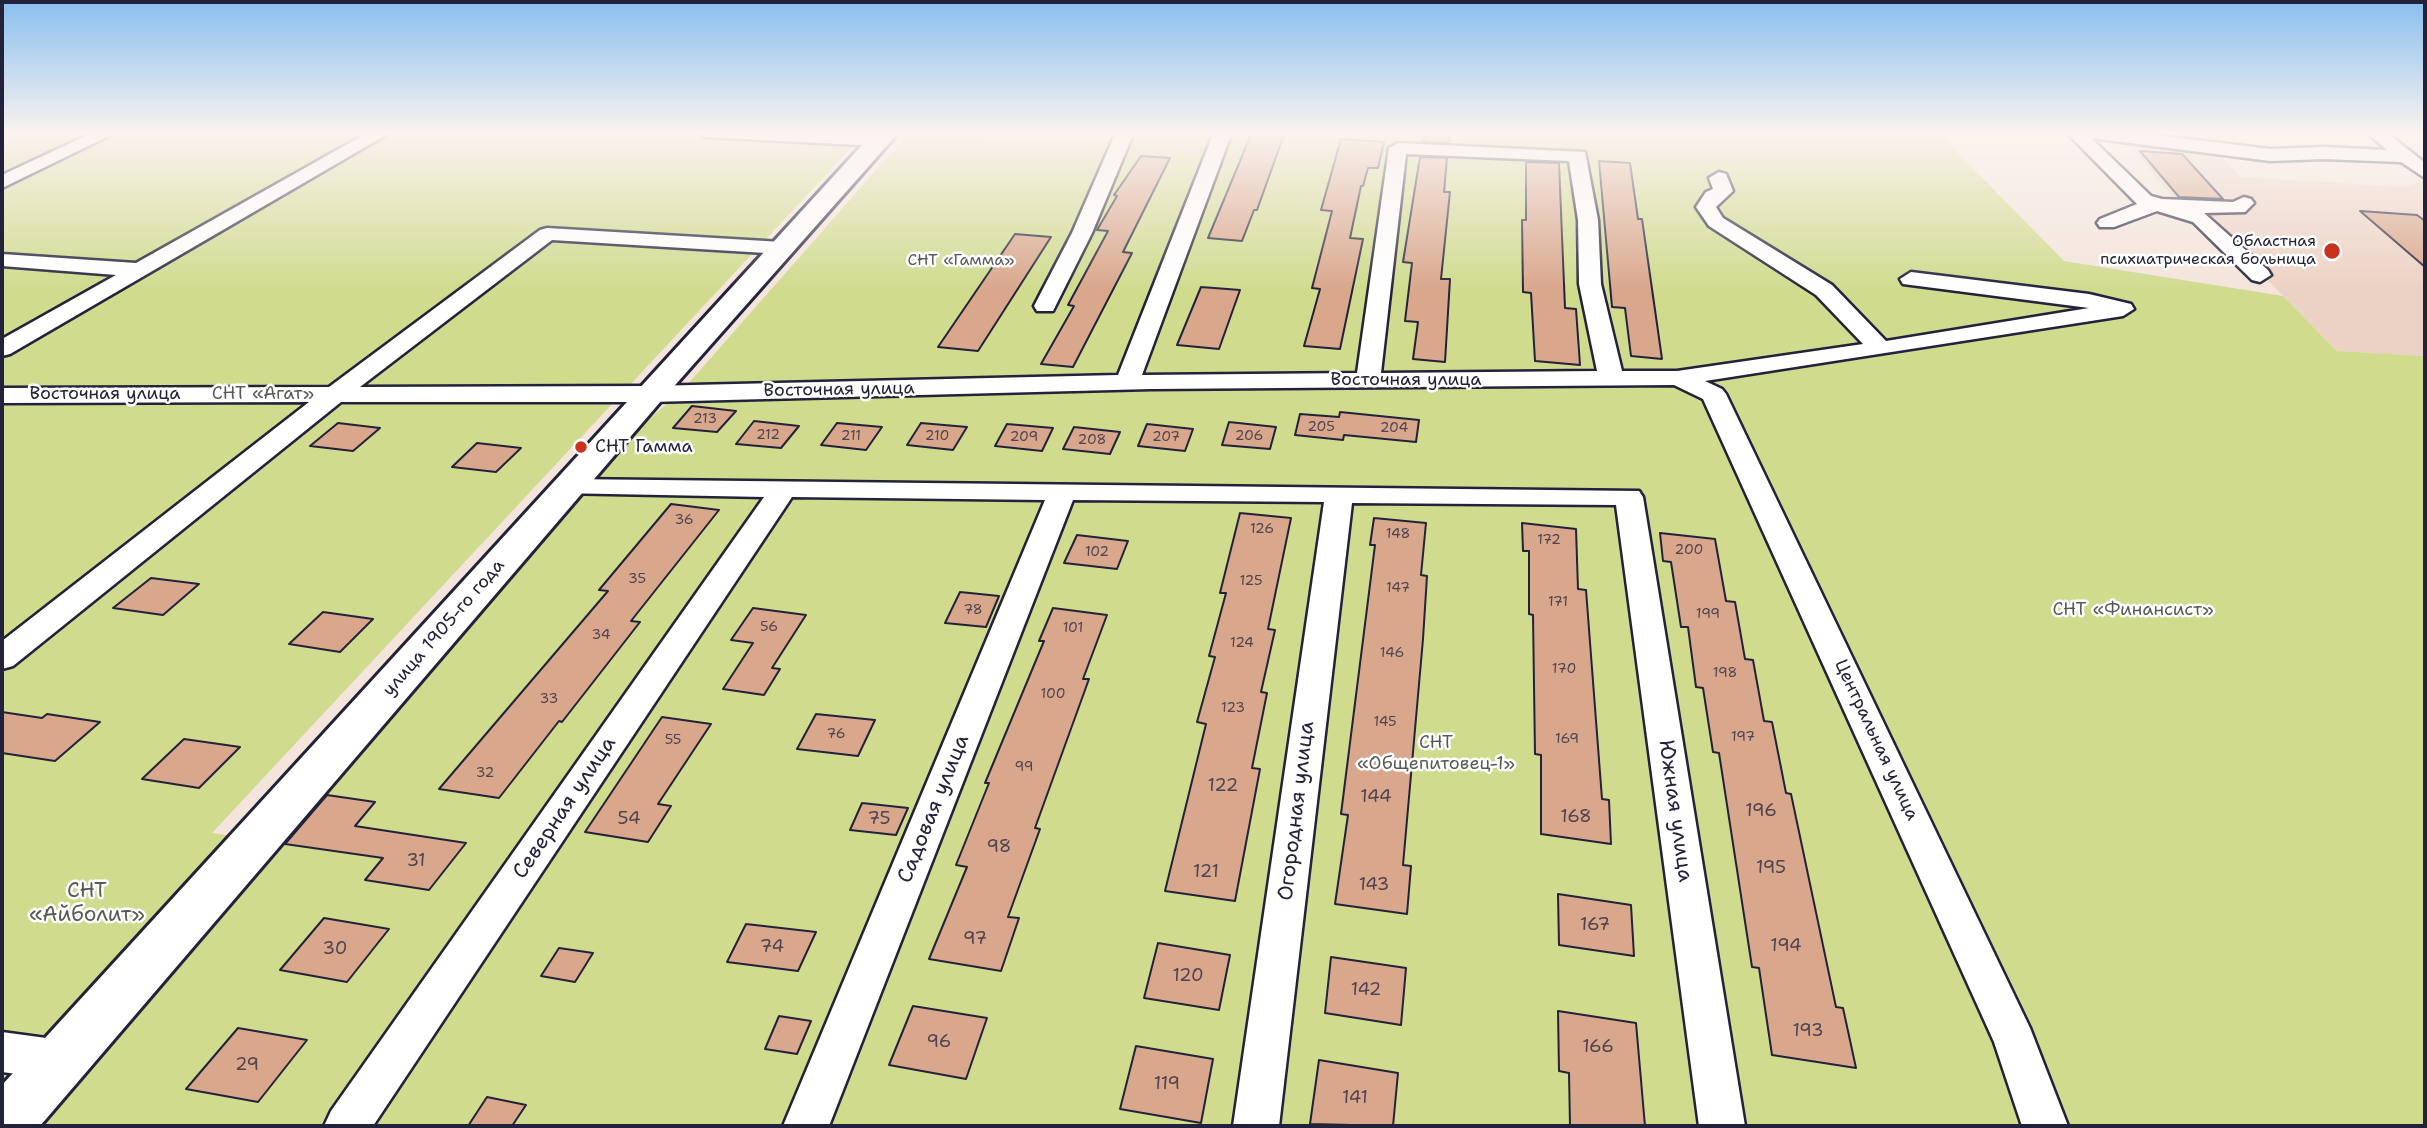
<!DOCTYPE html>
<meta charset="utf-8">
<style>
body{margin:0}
#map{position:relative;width:2427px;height:1128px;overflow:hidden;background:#f4e5dc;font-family:"Shantell Sans",sans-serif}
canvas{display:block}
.frame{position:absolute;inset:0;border:4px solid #22223b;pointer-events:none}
</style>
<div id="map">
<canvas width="2427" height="1128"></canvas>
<div class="frame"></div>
</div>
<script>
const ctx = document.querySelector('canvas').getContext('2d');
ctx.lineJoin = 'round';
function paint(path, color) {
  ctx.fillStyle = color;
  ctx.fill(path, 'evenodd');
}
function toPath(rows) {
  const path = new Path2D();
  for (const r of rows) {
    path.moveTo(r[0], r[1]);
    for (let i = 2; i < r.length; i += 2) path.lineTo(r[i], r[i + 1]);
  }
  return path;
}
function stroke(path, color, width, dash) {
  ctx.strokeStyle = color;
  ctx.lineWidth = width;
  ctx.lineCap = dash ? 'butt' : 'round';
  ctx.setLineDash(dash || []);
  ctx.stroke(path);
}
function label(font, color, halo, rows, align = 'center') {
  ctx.font = font + ' "Shantell Sans",sans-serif';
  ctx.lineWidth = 5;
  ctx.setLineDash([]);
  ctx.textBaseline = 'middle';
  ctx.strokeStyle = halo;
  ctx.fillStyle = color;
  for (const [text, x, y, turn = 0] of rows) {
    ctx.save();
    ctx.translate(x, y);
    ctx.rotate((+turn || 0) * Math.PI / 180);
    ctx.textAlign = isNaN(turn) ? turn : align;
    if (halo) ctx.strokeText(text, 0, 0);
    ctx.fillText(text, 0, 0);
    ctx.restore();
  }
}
paint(toPath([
 [2130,146,2218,152,2240,177,2403,187,2425,181,2425,356,2337,351,2194,205,2178,204]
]), '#ecd2c4');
paint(toPath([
 [2,132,780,132,863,135,212,833,257,839,568,487,680,393,906,136,1129,141,1133,132,1933,132,1944,139,2064,261,2283,296,2337,351,2425,356,2425,1126,2,1126]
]), '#d0db8e');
const building = toPath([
 [1252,132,1285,132,1257,210,1254,210,1242,241,1208,238,1252,132],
 [1425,132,1450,132,1449,143,1423,142,1425,132],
 [1341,139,1384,142,1378,168,1368,168,1363,186,1361,186,1350,238,1363,239,1340,349,1304,346,1320,289,1312,288,1332,211,1321,210,1341,139],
 [2140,151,2182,154,2223,199,2179,197,2140,151],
 [1141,156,1170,158,1123,252,1132,253,1073,367,1041,364,1074,306,1068,305,1108,231,1097,230,1117,196,1114,195,1141,156],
 [1420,157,1447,158,1444,192,1450,192,1441,279,1450,279,1445,362,1413,359,1418,322,1405,321,1412,263,1403,262,1420,157],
 [1599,161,1630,163,1638,219,1642,219,1662,359,1631,356,1625,308,1612,307,1599,161],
 [1526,162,1559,163,1565,308,1576,309,1580,365,1535,361,1531,293,1523,292,1522,220,1526,220,1526,162],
 [2360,211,2417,215,2425,221,2425,267,2360,211],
 [1015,234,1051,237,978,351,938,347,1015,234],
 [1201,287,1240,290,1219,349,1177,345,1201,287],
 [692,406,736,411,717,432,673,428,692,406],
 [1340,412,1419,420,1416,442,1344,435,1343,440,1295,435,1300,414,1339,417,1340,412],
 [754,421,799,426,781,448,736,444,754,421],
 [1229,422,1276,427,1270,449,1222,445,1229,422],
 [338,423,380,428,353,451,310,446,338,423],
 [837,423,882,427,866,450,821,445,837,423],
 [921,423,967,427,953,450,907,445,921,423],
 [1007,424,1053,428,1042,451,995,446,1007,424],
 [1147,424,1193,429,1185,451,1138,446,1147,424],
 [1074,427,1120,432,1110,454,1063,449,1074,427],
 [477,443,521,448,496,472,452,467,477,443],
 [671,504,719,510,631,621,640,622,562,722,559,721,499,798,439,789,608,591,599,590,671,504],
 [1240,513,1291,518,1268,629,1275,630,1261,692,1267,693,1252,768,1260,769,1235,901,1165,891,1206,724,1197,722,1215,657,1209,656,1226,593,1220,593,1240,513],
 [1374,518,1426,523,1421,575,1427,576,1423,639,1403,865,1411,866,1407,914,1335,904,1348,815,1341,814,1375,545,1370,545,1374,518],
 [1522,523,1576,529,1578,589,1586,590,1602,799,1609,800,1611,844,1541,834,1541,755,1535,754,1533,615,1529,614,1529,551,1523,551,1522,523],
 [1660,533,1715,539,1726,601,1735,602,1745,659,1753,660,1764,721,1772,722,1786,793,1791,794,1836,1007,1843,1008,1856,1068,1772,1055,1759,968,1752,967,1719,753,1713,752,1703,688,1696,687,1688,627,1681,627,1671,562,1663,561,1660,533],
 [1077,535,1128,541,1117,569,1064,563,1077,535],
 [151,578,199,584,163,615,113,608,151,578],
 [960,592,999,596,986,627,945,623,960,592],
 [753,608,806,615,772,668,780,669,764,695,723,689,753,643,731,640,753,608],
 [1053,608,1107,615,1083,679,1089,679,1035,828,1040,829,1008,917,1019,918,1001,971,929,959,967,867,956,865,989,783,985,783,1044,641,1039,641,1053,608],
 [323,612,373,619,340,652,289,644,323,612],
 [2,712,42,718,47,714,100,722,55,761,2,753,2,712],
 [816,714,875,720,858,756,797,749,816,714],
 [662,717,711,724,658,804,671,806,648,842,585,832,662,717],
 [184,739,240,747,199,788,142,779,184,739],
 [327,795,375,802,355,826,466,843,429,890,365,880,383,858,285,844,327,795],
 [862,803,908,808,896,835,850,830,862,803],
 [1558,894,1631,905,1634,956,1559,945,1558,894],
 [324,918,389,929,347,982,280,970,324,918],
 [746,924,816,932,798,971,727,962,746,924],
 [1158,943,1230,955,1219,1010,1144,998,1158,943],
 [559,948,593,953,575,982,541,976,559,948],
 [1331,957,1406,968,1401,1025,1325,1013,1331,957],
 [913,1006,987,1018,966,1079,889,1065,913,1006],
 [1558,1011,1636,1023,1645,1126,1570,1126,1569,1073,1559,1071,1558,1011],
 [779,1016,811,1021,797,1054,765,1049,779,1016],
 [238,1028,307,1040,258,1102,186,1089,238,1028],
 [1136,1046,1213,1059,1201,1123,1120,1109,1136,1046],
 [1319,1060,1398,1073,1393,1126,1310,1124,1319,1060],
 [487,1097,526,1105,512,1126,468,1126,487,1097]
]);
paint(building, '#d9a78c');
stroke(building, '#22223b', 2);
const street = toPath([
 [94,132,117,132,2,188,2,175,94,132],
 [369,132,391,132,10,354,2,356,2,339,116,275,2,266,2,254,136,263,369,132],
 [697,132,809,132,878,136,887,141,878,146,706,137,697,132],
 [1116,132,1134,132,1092,233,1053,311,1037,311,1034,306,1072,233,1116,132],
 [1214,132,1232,132,1142,375,1357,373,1389,148,1398,143,1585,152,1598,220,1601,284,1622,371,1677,371,1863,344,1816,295,1709,226,1696,207,1706,192,1713,189,1709,178,1719,172,1726,174,1733,191,1716,207,1723,218,1832,285,1886,341,2089,308,1903,284,1900,279,1911,272,2089,294,2131,304,2134,309,2123,316,1705,381,1722,389,1726,394,2030,1028,2068,1126,2022,1126,1994,1042,1703,399,1674,385,1151,389,650,402,341,402,13,666,2,669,2,641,309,402,2,403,2,388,329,387,540,230,547,228,782,242,793,248,782,254,552,240,360,387,650,386,1118,375,1214,132],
 [1406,154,1569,161,1578,220,1579,284,1597,371,1381,373,1406,154],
 [2066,132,2130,132,2270,149,2324,147,2387,150,2366,132,2386,132,2425,163,2425,178,2401,162,2324,159,2270,161,2091,138,2151,196,2162,199,2233,202,2244,197,2251,199,2254,203,2245,212,2204,213,2268,270,2271,275,2260,282,2252,280,2193,222,2157,211,2114,227,2100,227,2097,223,2100,219,2137,204,2066,132],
 [568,479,1639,491,1643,497,1745,1126,1699,1126,1616,505,1352,503,1279,1126,1233,1126,1324,502,1073,500,829,1126,783,1126,1045,500,792,497,373,1126,324,1126,331,1111,764,497,558,493,554,487,558,481,568,479],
 [2,1032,61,1040,76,1046,83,1060,76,1074,61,1080,2,1072,2,1032]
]);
const secondary = toPath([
 [874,132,899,132,661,401,40,1126,2,1126,2,1085,874,132]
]);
stroke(street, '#22223b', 5);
stroke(secondary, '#22223b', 6);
paint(street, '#fff');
paint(secondary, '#fff');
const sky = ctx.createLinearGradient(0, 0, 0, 290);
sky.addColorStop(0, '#89bfef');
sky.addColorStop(0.46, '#faf3ef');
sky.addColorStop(1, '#faf3ef00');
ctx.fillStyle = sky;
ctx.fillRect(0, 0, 2427, 290);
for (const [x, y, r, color] of [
 [2332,251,9,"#c8321e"],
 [581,447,7,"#c8321e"]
]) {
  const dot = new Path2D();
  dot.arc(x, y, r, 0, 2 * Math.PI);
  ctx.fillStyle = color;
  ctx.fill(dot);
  stroke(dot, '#fff', 2.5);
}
label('14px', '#50434f', null, [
 ["213",705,419],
 ["205",1321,427],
 ["204",1394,428],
 ["212",768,435],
 ["211",851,436],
 ["210",937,436],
 ["206",1249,436],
 ["209",1024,437],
 ["207",1166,437],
 ["208",1092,440],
 ["36",684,520],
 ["126",1262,529],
 ["148",1398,534],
 ["172",1549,540],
 ["200",1689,550],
 ["102",1097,552],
 ["35",637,579],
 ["125",1251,581],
 ["147",1398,588],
 ["171",1558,602],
 ["78",973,610],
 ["199",1708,614],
 ["56",769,627],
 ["101",1073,628],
 ["34",601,635],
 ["124",1242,643],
 ["146",1392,653],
 ["170",1564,669],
 ["198",1725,673],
 ["100",1053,694],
 ["33",549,699],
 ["123",1233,708],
 ["145",1385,722],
 ["76",836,734],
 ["197",1743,737],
 ["169",1567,739],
 ["55",673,740],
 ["99",1024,767],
 ["32",485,773]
]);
label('16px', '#22223b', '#fff', [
 ["Областная",2316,242],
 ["психиатрическая больница",2316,260]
], 'right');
label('16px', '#565a54', '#fff', [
 ["СНТ «Гамма»",961,261]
]);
label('18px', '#22223b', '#fff', [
 ["Восточная улица",1406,380],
 ["Восточная улица",839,390,-1],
 ["Восточная улица",105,394],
 ["улица 1905-го года",444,628,-49],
 ["Центральная улица",1876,740,65]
]);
label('18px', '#565a54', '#fff', [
 ["СНТ «Агат»",263,394],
 ["СНТ «Финансист»",2133,610],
 ["СНТ",1436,743],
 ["«Общепитовец-1»",1436,764]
]);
label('18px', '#22223b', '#fff', [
 ["СНТ Гамма",595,447]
], 'left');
label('18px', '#50434f', null, [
 ["122",1223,786],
 ["144",1376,797],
 ["196",1761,811],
 ["168",1576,817],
 ["54",629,819],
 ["75",879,819],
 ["98",999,847],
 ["31",416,861],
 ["195",1771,868],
 ["121",1206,872],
 ["143",1374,885],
 ["167",1595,925],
 ["97",975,939],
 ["194",1786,946],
 ["74",772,947],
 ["30",335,949],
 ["120",1188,976],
 ["142",1366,990],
 ["193",1808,1031],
 ["96",939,1042],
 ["166",1598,1047],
 ["29",247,1065],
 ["119",1167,1084],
 ["141",1355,1098]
]);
label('21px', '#22223b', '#fff', [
 ["Северная улица",565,808,-56],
 ["Садовая улица",934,809,-68],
 ["Огородная улица",1297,811,-83],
 ["Южная улица",1675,811,82]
]);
label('21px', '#565a54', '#fff', [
 ["СНТ",87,892],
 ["«Айболит»",87,916]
]);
</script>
